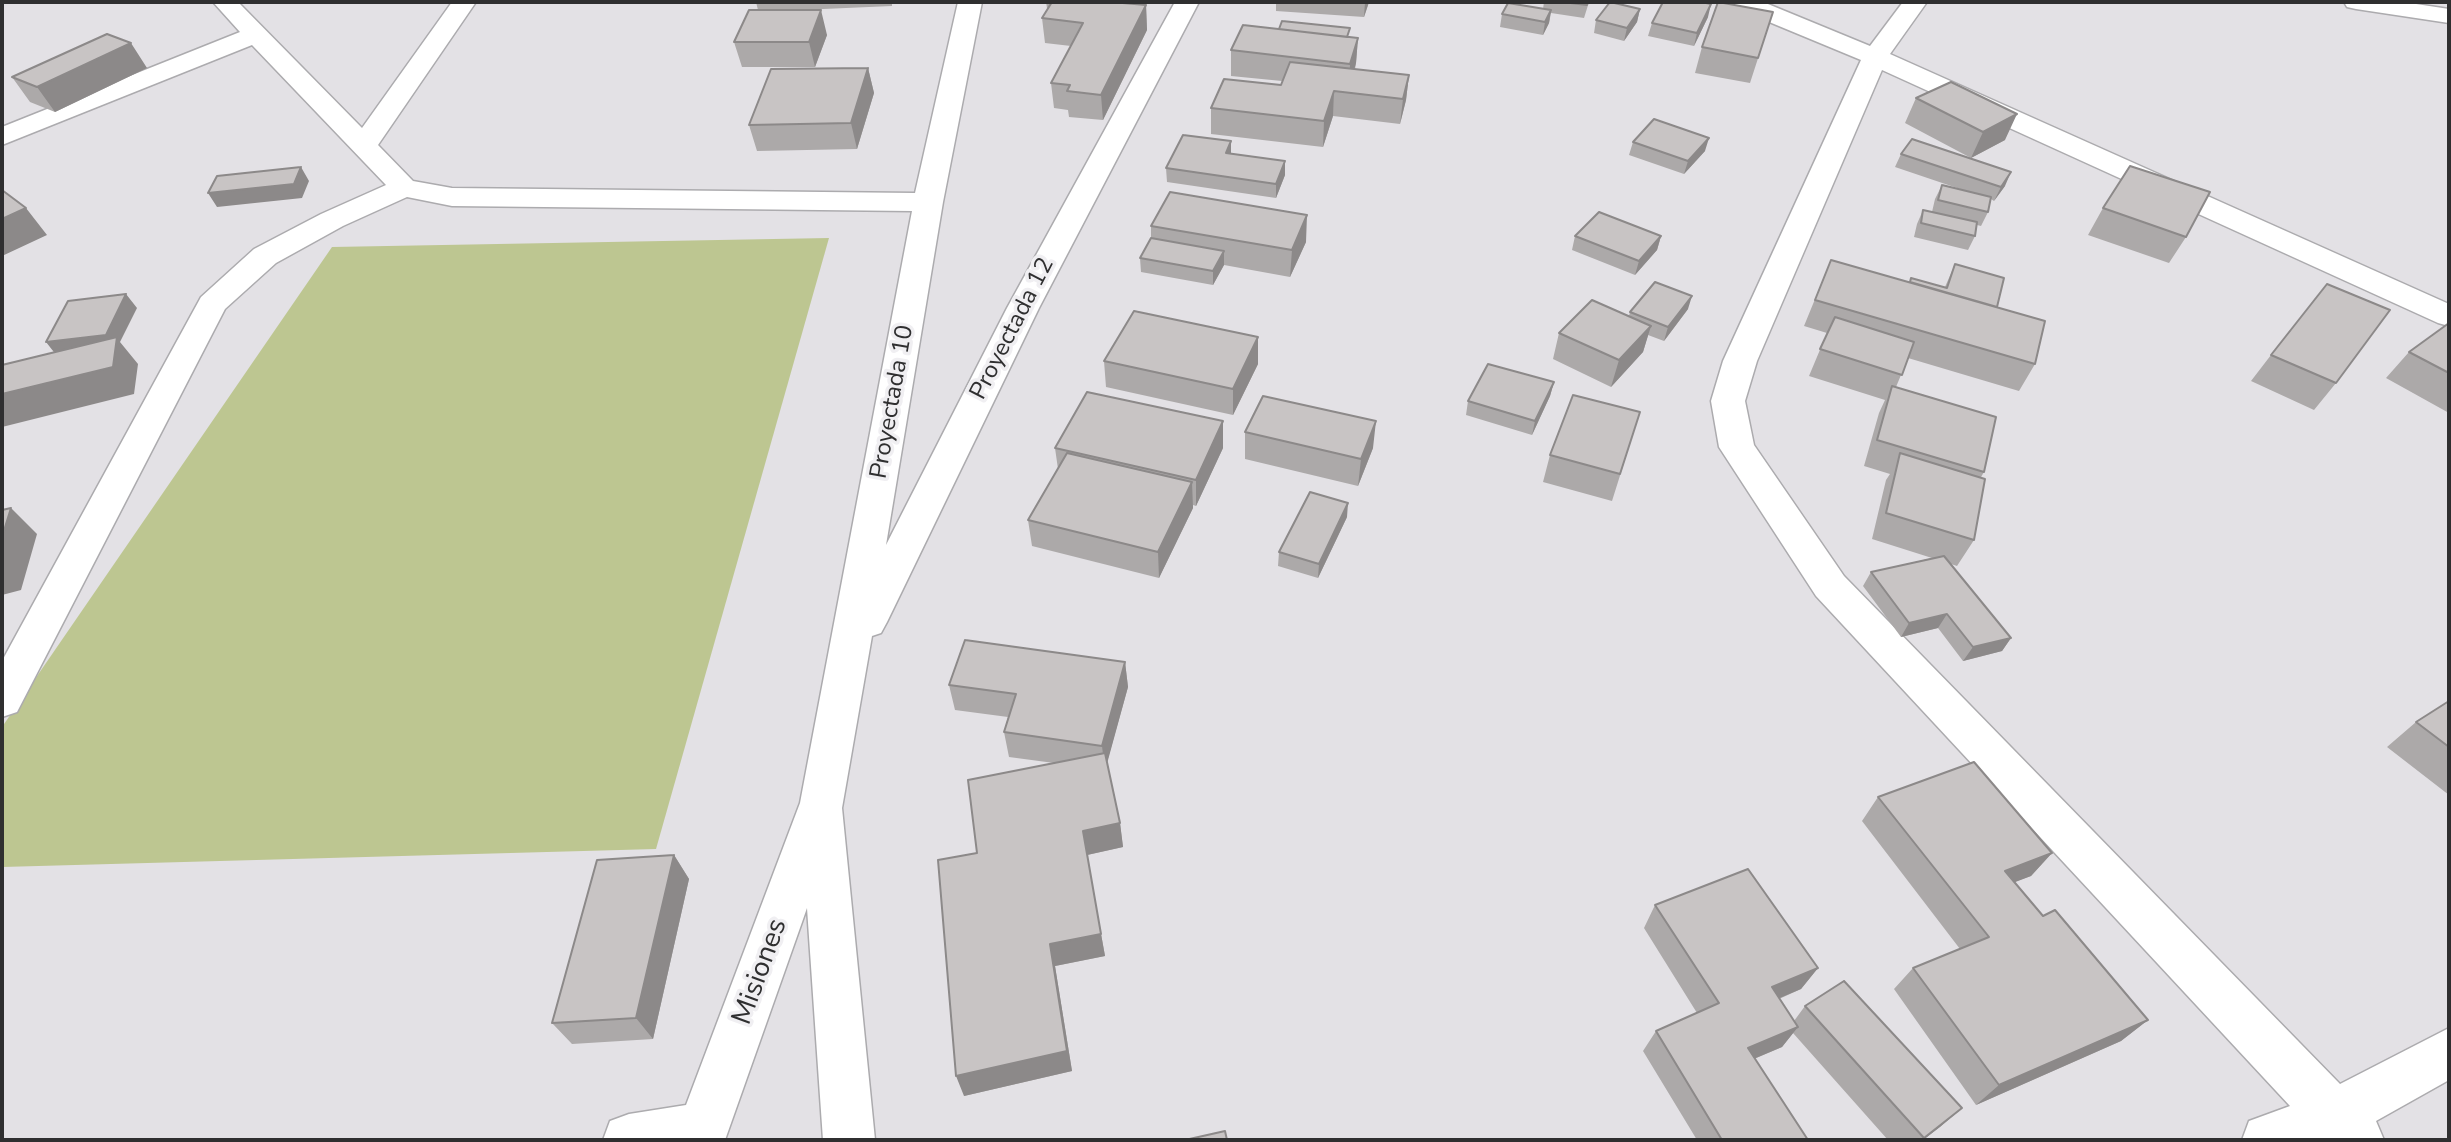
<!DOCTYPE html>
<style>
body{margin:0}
#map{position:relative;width:2451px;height:1142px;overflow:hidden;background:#e3e1e5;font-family:"Nunito Sans",sans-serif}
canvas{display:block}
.frame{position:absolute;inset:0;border:4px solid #2f2f30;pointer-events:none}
</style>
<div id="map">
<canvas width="2451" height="1142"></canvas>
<div class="frame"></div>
</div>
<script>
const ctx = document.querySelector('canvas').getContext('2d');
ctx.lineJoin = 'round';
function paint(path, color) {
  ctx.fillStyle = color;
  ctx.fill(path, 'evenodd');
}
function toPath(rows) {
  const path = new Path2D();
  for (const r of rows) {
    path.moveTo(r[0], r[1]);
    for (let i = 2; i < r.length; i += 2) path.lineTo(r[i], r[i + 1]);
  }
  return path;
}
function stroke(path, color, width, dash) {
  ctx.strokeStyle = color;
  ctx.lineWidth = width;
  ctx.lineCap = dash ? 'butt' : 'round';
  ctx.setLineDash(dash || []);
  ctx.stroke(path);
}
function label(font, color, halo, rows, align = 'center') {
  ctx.font = font + ' "Nunito Sans",sans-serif';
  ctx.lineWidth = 7;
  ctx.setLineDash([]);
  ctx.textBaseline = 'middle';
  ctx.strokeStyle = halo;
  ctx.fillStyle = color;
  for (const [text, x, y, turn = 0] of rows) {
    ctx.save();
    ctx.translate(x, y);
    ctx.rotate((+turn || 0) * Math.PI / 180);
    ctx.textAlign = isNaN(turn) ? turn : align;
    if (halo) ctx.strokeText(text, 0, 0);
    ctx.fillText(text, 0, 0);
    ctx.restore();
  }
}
paint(toPath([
 [829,238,656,849,2,867,2,727,332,247]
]), '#bdc691');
const street = toPath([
 [213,2,238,2,362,128,452,2,476,2,378,145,413,181,452,188,915,193,958,2,982,2,943,202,886,545,1007,308,1175,2,1199,2,1039,308,887,622,881,633,872,636,842,808,875,1140,823,1140,807,908,725,1140,603,1140,610,1121,629,1114,686,1105,800,803,912,211,452,206,407,197,343,226,276,263,225,309,17,712,2,717,2,661,201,297,254,249,321,214,386,185,252,45,2,145,2,127,240,32,213,2],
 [1730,2,1763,2,1870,46,1903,2,1927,2,1890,54,2449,304,2449,326,2438,323,1882,70,1757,361,1745,401,1754,445,1844,576,2340,1084,2449,1028,2449,1080,2376,1121,2384,1140,2242,1140,2249,1121,2290,1106,1816,596,1719,447,1711,401,1723,361,1861,60,1733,7,1730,2],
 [2344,2,2403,2,2449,9,2449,23,2356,9,2347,7,2344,2]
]);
stroke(street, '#acabae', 3);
paint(street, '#fff');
paint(toPath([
 [756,2,892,2,892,6,800,10,827,35,815,67,742,67,734,42,758,10],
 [1046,2,1128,2,1128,3,1146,5,1147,30,1103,120,1069,117,1068,110,1054,108,1051,83,1071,46,1045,43,1042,18,1048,8,1047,8],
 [1276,2,1369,2,1364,17,1276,11],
 [1544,2,1589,2,1584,18,1551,13,1549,23,1543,35,1500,27,1502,14,1543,9],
 [1640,9,1637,22,1624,41,1594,33,1596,20],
 [1773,12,1750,83,1695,73,1702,47],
 [1708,17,1694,46,1648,36,1652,23],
 [1279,29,1358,38,1356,63,1355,69,1409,75,1406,100,1400,124,1333,116,1323,147,1211,134,1211,108,1281,85,1282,81,1231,76,1231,50],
 [147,68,55,112,30,102,12,77],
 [868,68,874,93,857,149,757,151,749,125],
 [1916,98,2005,140,1971,158,1905,123],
 [1633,142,1705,151,1684,174,1629,155],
 [1231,153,1285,175,1276,198,1167,182,1166,168],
 [1901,154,2005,186,1994,201,1991,199,1988,212,1981,226,1977,225,1975,236,1968,250,1914,237,1917,224,1923,210,1932,212,1935,199,1942,185,1963,190,1895,167],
 [2103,208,2186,237,2169,263,2088,235],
 [1151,226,1306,242,1290,277,1224,265,1213,285,1141,272,1140,258,1151,238],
 [1575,236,1661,236,1657,250,1635,275,1572,250],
 [1831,260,1909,282,1945,287,1955,264,1997,307,2035,364,2019,391,1908,358,1896,387,1984,472,1981,477,1974,540,1957,566,1951,564,2011,638,2002,651,1963,661,1938,628,1901,637,1863,586,1871,572,1932,558,1872,539,1886,480,1890,474,1864,466,1879,413,1885,400,1809,376,1827,333,1804,326],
 [1688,309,1664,341,1648,335,1643,352,1611,387,1553,359,1559,333,1629,316,1630,312],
 [2449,323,2449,413,2386,378,2409,352],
 [1258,337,1258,364,1233,415,1106,387,1104,361],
 [2271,355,2336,383,2314,410,2251,381],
 [1554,382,1550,396,1532,435,1466,415,1468,401],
 [1640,412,1612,501,1543,482,1550,455],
 [1245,432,1373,448,1358,486,1245,459],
 [1055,448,1223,448,1196,506,1193,505,1193,508,1159,578,1032,546,1028,520,1058,469],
 [1347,517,1318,578,1278,566,1279,552],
 [1125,662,1128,687,1107,762,1120,823,1123,847,1087,855,1105,956,1055,966,1072,1071,964,1096,977,853,1054,763,1009,757,1004,732,1008,717,955,710,949,685],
 [2449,701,2449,795,2387,747,2416,722],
 [1878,797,2052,853,2031,876,2014,882,2043,916,2148,1020,2121,1041,1976,1105,1894,989,1913,968,1960,949,1862,821],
 [674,855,689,879,653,1039,572,1044,552,1023],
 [1655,905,1818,968,1801,989,1779,999,1794,1021,1805,1006,1962,1108,1923,1140,1888,1140,1793,1033,1782,1047,1754,1059,1808,1140,1697,1140,1643,1051,1656,1031,1697,1013,1644,928]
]), '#aca9a9');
paint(toPath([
 [1365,2,1369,2,1364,17],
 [1711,4,1708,17,1694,46,1697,33],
 [1146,5,1147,30,1103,120,1101,95],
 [1640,9,1637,22,1624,41,1627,28],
 [821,10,827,35,815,67,809,42],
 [1551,10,1549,23,1543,35,1545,22],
 [1358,38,1356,63,1349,89,1350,64],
 [131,43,147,68,55,112,37,87],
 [868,68,874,93,857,149,851,123],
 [1409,75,1406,100,1400,124,1403,99],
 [1334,91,1333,116,1323,147,1324,121],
 [2017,114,2005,140,1971,158,1983,132],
 [1709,138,1705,151,1684,174,1688,161],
 [1231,141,1231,155,1226,153],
 [1285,161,1285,175,1276,198,1276,184],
 [301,167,309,181,302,198,217,207,208,193],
 [2011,172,2005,186,1994,201,2001,187],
 [26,208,47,235,2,256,2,219],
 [1307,215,1306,242,1290,277,1292,250],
 [1661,236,1657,250,1635,275,1639,261],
 [1224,251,1224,265,1213,285,1213,271],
 [126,294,137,308,120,342,138,364,134,394,2,427,2,394,57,356,46,342],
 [1692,296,1688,309,1664,341,1668,327],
 [1651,326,1643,352,1611,387,1619,360],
 [1258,337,1258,364,1233,415,1233,389],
 [1554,382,1550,396,1532,435,1535,421],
 [1223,421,1223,448,1196,506,1196,480],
 [1376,421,1373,448,1358,486,1361,459],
 [1192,482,1193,508,1159,578,1158,552],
 [1348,503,1347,517,1318,578,1319,564],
 [11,508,37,534,21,590,2,595,2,537],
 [1947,614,1938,628,1901,637,1909,623],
 [2011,638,2002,651,1963,661,1973,647],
 [1125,662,1128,687,1105,771,1102,746],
 [1120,823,1123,847,1087,855,1083,831],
 [2052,853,2031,876,1984,894,2005,871],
 [674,855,689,879,653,1039,636,1018],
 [1101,934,1105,956,1055,966,1072,1071,964,1096,956,1076,1050,944],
 [1818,968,1801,989,1756,1008,1772,987],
 [2148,1020,2121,1041,1976,1105,1999,1085],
 [1798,1027,1782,1047,1732,1068,1748,1048],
 [1962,1108,1940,1127,1923,1140,1921,1140]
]), '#8c8989');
const building = toPath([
 [1052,2,1111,2,1146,5,1101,95,1067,91,1070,85,1051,83,1083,23,1042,18,1052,2],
 [1562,2,1588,2,1587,5,1562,2],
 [1610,2,1640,9,1627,28,1596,20,1610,2],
 [1663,2,1701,2,1711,4,1697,33,1652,23,1663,2],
 [1718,2,1773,12,1758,58,1702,47,1718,2],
 [1508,3,1551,10,1545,22,1502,14,1508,3],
 [749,10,821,10,809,42,734,42,749,10],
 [1282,21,1350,28,1347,37,1279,29,1282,21],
 [1243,25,1358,38,1350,64,1231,50,1243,25],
 [107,34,131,43,37,87,12,77,107,34],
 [1290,62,1409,75,1403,99,1334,91,1324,121,1211,108,1224,79,1281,85,1290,62],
 [868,68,851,123,749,125,771,69,868,68],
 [1951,82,2017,114,1983,132,1916,98,1951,82],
 [1654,119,1709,138,1688,161,1633,142,1654,119],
 [1183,135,1231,141,1226,153,1285,161,1276,184,1166,168,1183,135],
 [1912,139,2011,172,2001,187,1901,154,1912,139],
 [2130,166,2210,192,2186,237,2103,208,2130,166],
 [301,167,294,184,208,193,217,176,301,167],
 [1942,185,1991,197,1988,212,1938,200,1942,185],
 [2,190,26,208,2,219,2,190],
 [1170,192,1307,215,1292,250,1151,226,1170,192],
 [1923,210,1977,222,1975,236,1921,223,1923,210],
 [1599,212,1661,236,1639,261,1575,236,1599,212],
 [1151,238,1224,251,1213,271,1140,258,1151,238],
 [1831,260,2045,321,2035,364,1815,300,1831,260],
 [1955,264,2004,278,1997,307,1910,282,1911,278,1947,288,1955,264],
 [1655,282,1692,296,1668,327,1630,312,1655,282],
 [2327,284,2390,310,2336,383,2271,355,2327,284],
 [126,294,106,335,46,342,68,301,126,294],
 [1592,300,1651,326,1619,360,1559,333,1592,300],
 [1134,311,1258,337,1233,389,1104,361,1134,311],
 [1835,317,1914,342,1902,375,1820,349,1835,317],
 [2449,323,2449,373,2409,352,2449,323],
 [117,337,113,367,2,394,2,365,117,337],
 [1488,364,1554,382,1535,421,1468,401,1488,364],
 [1892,386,1996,417,1984,472,1877,440,1892,386],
 [1087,392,1223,421,1196,480,1055,448,1087,392],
 [1573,395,1640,412,1620,474,1550,455,1573,395],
 [1263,396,1376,421,1361,459,1245,432,1263,396],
 [1067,453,1192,482,1158,552,1028,520,1067,453],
 [1900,453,1985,479,1974,540,1886,513,1900,453],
 [1310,492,1348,503,1319,564,1279,552,1310,492],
 [11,508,2,537,2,510,11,508],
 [1944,556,2011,638,1973,647,1947,614,1909,623,1871,572,1944,556],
 [965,640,1125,662,1102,746,1004,732,1016,694,949,685,965,640],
 [2449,701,2449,747,2416,722,2449,701],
 [1105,753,1120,823,1083,831,1101,934,1050,944,1067,1051,956,1076,938,860,977,853,968,780,1105,753],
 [1974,762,2052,853,2005,871,2043,916,2055,910,2148,1020,1999,1085,1913,968,1989,937,1878,797,1974,762],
 [674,855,636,1018,552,1023,597,860,674,855],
 [1748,869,1818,968,1772,987,1798,1027,1748,1048,1808,1140,1722,1140,1656,1031,1719,1003,1655,905,1748,869],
 [1844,981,1962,1108,1924,1138,1805,1006,1844,981],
 [1225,1131,1227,1140,1185,1140,1225,1131]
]);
paint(building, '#c8c4c4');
stroke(building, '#8c8989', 2);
label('24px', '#2f2f30', '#f0eff2', [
 ["Proyectada 12",1013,329,-63],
 ["Proyectada 10",893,402,-80]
]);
label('28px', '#2f2f30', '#f0eff2', [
 ["Misiones",761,972,-70]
]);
</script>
